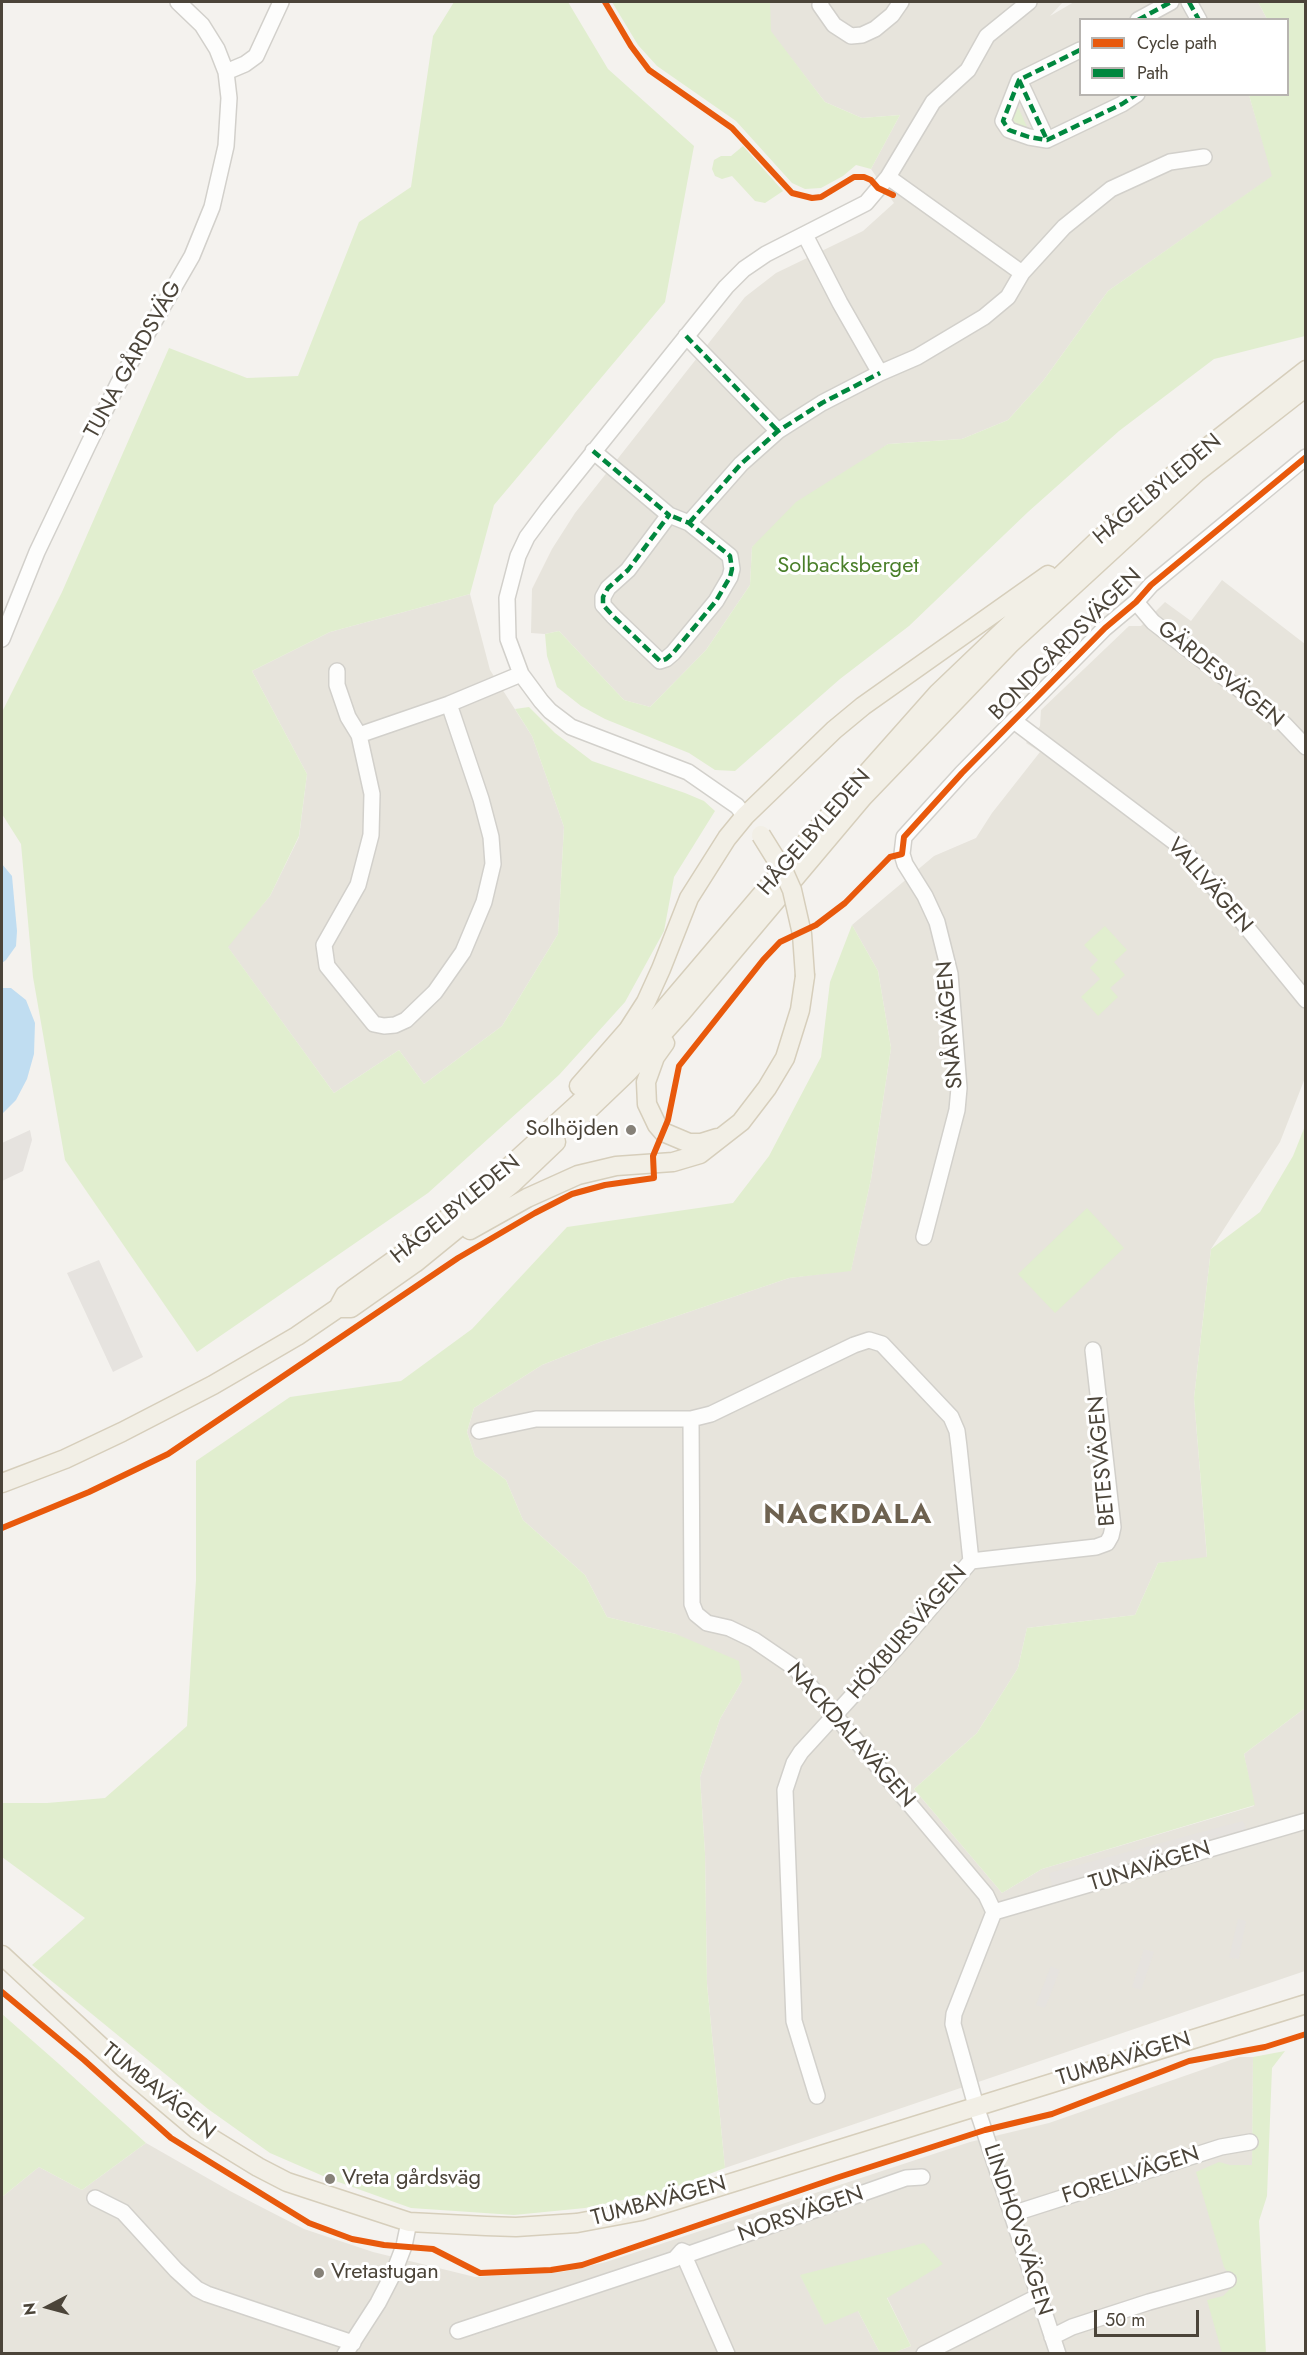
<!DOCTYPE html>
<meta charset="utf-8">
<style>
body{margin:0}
#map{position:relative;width:1307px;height:2355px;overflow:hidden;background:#f4f2ee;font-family:Jost,sans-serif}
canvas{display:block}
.frame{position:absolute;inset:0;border:3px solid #4b4439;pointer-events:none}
.legend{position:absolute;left:1079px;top:18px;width:210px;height:78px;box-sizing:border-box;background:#fff;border:2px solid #b7b4b0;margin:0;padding:8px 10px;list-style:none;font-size:18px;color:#4b4439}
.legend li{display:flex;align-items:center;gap:12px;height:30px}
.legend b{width:30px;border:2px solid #b7b4b0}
.north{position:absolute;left:18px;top:2277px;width:60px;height:60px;-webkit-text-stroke:4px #fff;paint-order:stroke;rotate:264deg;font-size:16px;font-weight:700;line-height:24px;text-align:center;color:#4b4439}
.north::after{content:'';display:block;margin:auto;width:21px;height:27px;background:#4b4439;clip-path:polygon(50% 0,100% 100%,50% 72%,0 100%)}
.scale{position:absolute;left:1094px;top:2310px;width:105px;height:27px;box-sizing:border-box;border:3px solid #4b4439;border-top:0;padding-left:8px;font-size:18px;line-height:21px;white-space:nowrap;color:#4b4439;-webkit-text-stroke:4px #fff;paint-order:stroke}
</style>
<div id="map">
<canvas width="1307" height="2355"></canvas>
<div class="frame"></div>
<ul class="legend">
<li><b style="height:8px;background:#e8590c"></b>Cycle path</li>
<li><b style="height:8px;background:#00873e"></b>Path</li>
</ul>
<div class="north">N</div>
<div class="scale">50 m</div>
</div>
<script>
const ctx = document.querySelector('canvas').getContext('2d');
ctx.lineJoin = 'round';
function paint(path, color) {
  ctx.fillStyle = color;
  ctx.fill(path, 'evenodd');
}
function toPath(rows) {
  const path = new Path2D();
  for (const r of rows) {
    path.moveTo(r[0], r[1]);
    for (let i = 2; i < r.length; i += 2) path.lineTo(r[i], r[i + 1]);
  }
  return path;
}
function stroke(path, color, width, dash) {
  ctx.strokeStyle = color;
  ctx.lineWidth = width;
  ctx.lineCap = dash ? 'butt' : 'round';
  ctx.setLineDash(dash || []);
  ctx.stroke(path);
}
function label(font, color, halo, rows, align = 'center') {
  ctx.font = font + ' Jost,sans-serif';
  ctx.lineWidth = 6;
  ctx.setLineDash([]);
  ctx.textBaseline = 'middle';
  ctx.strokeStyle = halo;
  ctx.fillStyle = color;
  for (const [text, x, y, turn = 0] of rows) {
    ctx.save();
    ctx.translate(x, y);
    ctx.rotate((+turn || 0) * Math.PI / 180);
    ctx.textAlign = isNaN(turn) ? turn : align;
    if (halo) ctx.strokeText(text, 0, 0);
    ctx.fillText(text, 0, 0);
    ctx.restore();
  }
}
paint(toPath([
 [770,2,1063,2,1050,16,1074,2,1258,2,1267,19,1080,20,1080,94,1249,95,1273,176,1108,291,1043,381,1008,420,962,439,888,444,752,547,750,585,706,650,650,707,624,700,559,631,545,634,531,633,532,589,552,549,575,513,745,297,776,273,863,231,894,203,871,169,900,115,862,118,825,102,770,31],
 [1222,580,1305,644,1305,1078,1280,1142,1211,1249,1194,1398,1207,1558,1158,1563,1135,1615,1027,1628,1018,1668,977,1733,914,1789,1002,1893,1042,1869,1254,1806,1244,1754,1305,1708,1305,1971,725,2168,707,1984,705,1853,700,1777,720,1719,742,1681,676,1634,607,1617,585,1575,523,1520,506,1480,475,1456,467,1432,474,1408,542,1365,600,1342,789,1278,851,1270,871,1179,891,1048,878,971,852,925,934,856,976,838,992,813,1040,752,1026,743,1040,726,1041,710,1129,626,1141,626,1165,602,1191,621],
 [470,594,490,670,532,736,564,827,558,934,502,1026,424,1084,399,1050,334,1093,227,946,270,896,299,837,307,774,252,671,330,632],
 [1239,2057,1253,2057,1251,2353,893,2353,911,2346,887,2297,858,2311,880,2353,2,2354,2,2197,39,2167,82,2190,146,2143,230,2191,304,2229,373,2252,475,2277,562,2272,606,2262,970,2142,1049,2123]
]), '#e7e4dc');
paint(toPath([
 [454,2,568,2,608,69,694,146,665,302,494,505,470,594,330,632,252,671,307,774,299,836,270,896,228,947,334,1093,399,1050,424,1084,502,1026,558,934,564,827,532,736,515,709,529,707,555,733,592,761,685,793,704,801,715,811,674,877,664,931,625,1002,559,1075,428,1193,197,1352,65,1160,33,977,21,844,2,814,2,712,62,592,169,348,247,378,298,376,359,222,411,187,433,36],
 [612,2,770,2,771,31,825,102,862,118,900,115,871,169,856,165,843,176,821,188,805,189,792,183,736,121,657,66,638,45],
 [1258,2,1305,2,1305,336,1214,359,1119,431,1028,512,909,626,840,679,735,771,715,770,689,753,605,719,581,706,557,687,547,656,545,634,559,631,624,700,650,707,706,650,750,585,752,547,796,502,888,444,962,439,1008,420,1043,381,1108,291,1272,176,1249,95,1288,94,1288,20,1267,19],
 [1018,107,1027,127,1016,127,1011,119],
 [743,146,783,191,765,203,755,201,732,176,722,179,715,176,712,169,714,160,721,156,731,156],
 [852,925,878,971,891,1048,871,1179,851,1271,789,1278,600,1342,542,1365,474,1408,467,1432,475,1456,506,1480,523,1520,585,1575,607,1617,676,1634,739,1661,742,1681,720,1719,700,1777,705,1853,707,1984,725,2168,664,2191,585,2208,514,2215,411,2208,330,2179,270,2153,208,2109,32,1965,85,1918,2,1857,2,1803,47,1803,105,1798,187,1726,196,1580,196,1461,290,1397,401,1381,472,1329,567,1227,733,1203,769,1156,821,1057,830,982],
 [1105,926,1127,950,1114,962,1125,975,1110,988,1118,997,1098,1016,1081,997,1100,979,1090,968,1098,960,1084,945],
 [1305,1126,1305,1708,1244,1754,1255,1805,1042,1869,1002,1893,914,1789,977,1733,1018,1668,1027,1628,1135,1615,1158,1563,1207,1557,1194,1398,1211,1249,1260,1212,1293,1156],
 [1087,1208,1124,1248,1055,1313,1018,1274],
 [2,2014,59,2064,146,2143,82,2190,39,2167,2,2197],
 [1285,2051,1272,2068,1267,2196,1259,2221,1266,2353,1222,2353,1207,2300,1223,2296,1230,2289,1232,2279,1224,2267,1196,2172,1219,2162,1230,2165,1252,2165,1253,2057],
 [924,2243,943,2264,887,2298,911,2346,893,2353,880,2353,858,2311,825,2325,800,2275]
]), '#e1eecf');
paint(toPath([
 [30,1130,32,1140,23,1171,2,1181,2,1143],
 [99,1260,143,1357,113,1372,67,1273],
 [1243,1821,1247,1830,1052,1886,1049,1873],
 [1238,1919,1246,1921,1239,1959,1229,1958],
 [1144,1949,1154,1952,1141,1990,1132,1987],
 [1051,1966,1060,1970,1045,2008,1036,2005]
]), '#e6e3df');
paint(toPath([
 [2,864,12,876,17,931,16,946,6,960,2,963],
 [2,988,11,988,26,1000,35,1023,34,1054,27,1079,16,1100,2,1114]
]), '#c0ddf1');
const minor = toPath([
 [821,2,820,5,834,25,851,36,862,35,875,29,892,15,901,2],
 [1189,2,1199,20],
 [1138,20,1171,2],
 [1080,50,1019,80,1003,121,1009,130,1029,137,1047,140,1122,104,1137,94],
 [226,72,245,64,256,56,281,2],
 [1019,80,1047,140],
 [888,177,1022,273],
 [805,235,840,303,880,373,917,357,984,317,1008,297,1022,273,1064,227,1111,189,1170,162,1204,157],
 [686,336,778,431],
 [593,451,669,515,628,570,608,588,603,597,603,605,613,616,660,661,666,659,673,653,716,601,730,577,732,569,730,556,689,523,669,515],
 [689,523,741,464,778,431,822,403,880,373],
 [1136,602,1153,622,1284,724,1306,747],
 [2,639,37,552,88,445,118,384,192,256,212,207,226,146,229,98,226,72,217,49,202,25,178,2],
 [337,671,337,685,348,717,359,735,372,794,371,835,358,885,324,945,327,966,374,1024,384,1026,395,1025,406,1020,435,992,463,952,484,902,493,864,491,837,481,799,449,704],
 [1014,721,1181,847,1306,1000],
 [359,735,449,704,521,674],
 [745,816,737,806,688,772,571,727,550,711,541,701,521,674,508,639,507,598,518,556,527,537,547,510,726,287,744,269,766,254,866,203,888,177,933,102,968,70,987,36,1029,2],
 [924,1237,957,1110,959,1088,950,974,937,922,925,896,905,864,902,854,904,837,962,773,1105,628,1136,602,1151,585,1306,457],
 [691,1419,692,1604,696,1614,707,1623,729,1628,754,1640,795,1668,986,1895,994,1912,954,2014,953,2024,976,2106,1058,2354],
 [479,1431,536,1419,691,1419,711,1414,854,1345,869,1340,882,1344,951,1417,957,1431,959,1447,971,1561,897,1647,801,1752,794,1763,785,1790,794,2021,817,2096],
 [971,1561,1096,1547,1107,1543,1111,1536,1113,1527,1093,1350],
 [994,1912,1306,1821],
 [95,2198,123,2212,176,2270,197,2289,207,2294,353,2343],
 [1012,2214,1221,2147,1250,2142],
 [682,2251,727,2354],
 [458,2331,675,2259,682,2251,689,2254,906,2178,922,2177],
 [1052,2337,1072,2327,1149,2302,1228,2280],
 [345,2354,378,2303,394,2272,404,2246,409,2222],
 [924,2354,1039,2296]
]);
const major = toPath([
 [665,1043,655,1057,646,1082,647,1104,657,1125,663,1132,689,1143,701,1143,717,1138],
 [579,1086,628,1030,646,1002,661,969,689,898,727,838,745,816,834,730,863,706,1048,575],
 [582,1116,628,1072,682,1012,863,797,1011,643,1196,473,1306,387],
 [470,1230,527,1198,578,1175,616,1166,673,1162,700,1154,741,1122,767,1088,785,1058,800,1010,805,976],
 [338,1308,351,1308,415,1263,513,1183,556,1142],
 [2,1483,65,1459,122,1432,213,1385,297,1336,338,1308,345,1295,411,1248,499,1176,579,1103,631,1048,819,827,938,693,1096,542,1186,464,1306,370],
 [2,1955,125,2069,196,2129,258,2167,287,2182,409,2222,486,2226,516,2227,577,2223,641,2211,1306,2004]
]);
stroke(minor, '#d2d0cb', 18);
stroke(major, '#d6cebb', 21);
stroke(minor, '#fdfdfc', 15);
stroke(major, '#f2efe6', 18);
const majorBridge = toPath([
 [761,835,784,872,792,890,802,934,805,976]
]);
stroke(majorBridge, '#d6cebb', 21, []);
stroke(majorBridge, '#f2efe6', 18);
stroke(toPath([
 [1189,2,1199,20],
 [1138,20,1171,2],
 [1080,50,1019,80,1003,121,1009,130,1029,137,1047,140,1122,104,1137,94],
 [1019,80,1047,140],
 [686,336,778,431],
 [593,451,669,515,628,570,608,588,603,597,603,605,613,616,660,661,666,659,673,653,716,601,730,577,732,569,730,556,689,523,669,515],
 [689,523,741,464,778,431,822,403,880,373]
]), '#00873e', 4.5, [9, 4.5]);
stroke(toPath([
 [605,2,631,46,649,70,732,128,792,193,812,198,821,197,854,177,864,177,871,180,878,188,893,195],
 [2,1528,89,1492,168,1454,458,1258,535,1213,572,1194,605,1185,654,1178,653,1156,668,1120,679,1066,763,960,780,942,816,925,845,903,890,857,902,854,904,837,962,773,1105,628,1136,602,1151,585,1306,457],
 [2,1992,84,2060,171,2138,309,2223,352,2239,384,2245,433,2249,480,2273,551,2270,582,2265,836,2178,985,2130,1052,2114,1189,2061,1265,2047,1306,2034]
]), '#e8590c', 6);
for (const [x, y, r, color] of [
 [631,1130,6,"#868178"],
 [330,2179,6,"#868178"],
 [319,2273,6,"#868178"]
]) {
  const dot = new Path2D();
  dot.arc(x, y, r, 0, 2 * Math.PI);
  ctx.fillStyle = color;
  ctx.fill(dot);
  stroke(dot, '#fff', 2);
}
label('22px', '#4b4439', '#fff', [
 ["TUNA GÅRDSVÄG",134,360,-61],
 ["HÅGELBYLEDEN",1158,490,-40],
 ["BONDGÅRDSVÄGEN",1066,645,-45],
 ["GÄRDESVÄGEN",1220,675,39],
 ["HÅGELBYLEDEN",815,833,-49],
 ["VALLVÄGEN",1209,886,49],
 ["SNÅRVÄGEN",951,1025,-95],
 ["HÅGELBYLEDEN",456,1210,-39],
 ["BETESVÄGEN",1103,1461,-95],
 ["HÖKBURSVÄGEN",908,1633,-49],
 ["NACKDALAVÄGEN",850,1736,49],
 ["TUNAVÄGEN",1150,1867,-17],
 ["TUMBAVÄGEN",1124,2060,-17],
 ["TUMBAVÄGEN",158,2092,39],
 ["FORELLVÄGEN",1131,2176,-18],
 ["TUMBAVÄGEN",659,2202,-15],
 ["NORSVÄGEN",801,2215,-19],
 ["LINDHOVSVÄGEN",1017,2230,72]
]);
label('22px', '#4a7f2a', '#fff', [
 ["Solbacksberget",848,567]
]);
label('22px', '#4b4439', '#fff', [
 ["Solhöjden",619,1130,"right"],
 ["Vreta gårdsväg",342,2179],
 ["Vretastugan",331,2273]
], 'left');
ctx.letterSpacing = '1.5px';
label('bold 28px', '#6e6250', '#fff', [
 ["NACKDALA",848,1516]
]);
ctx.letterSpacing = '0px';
</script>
